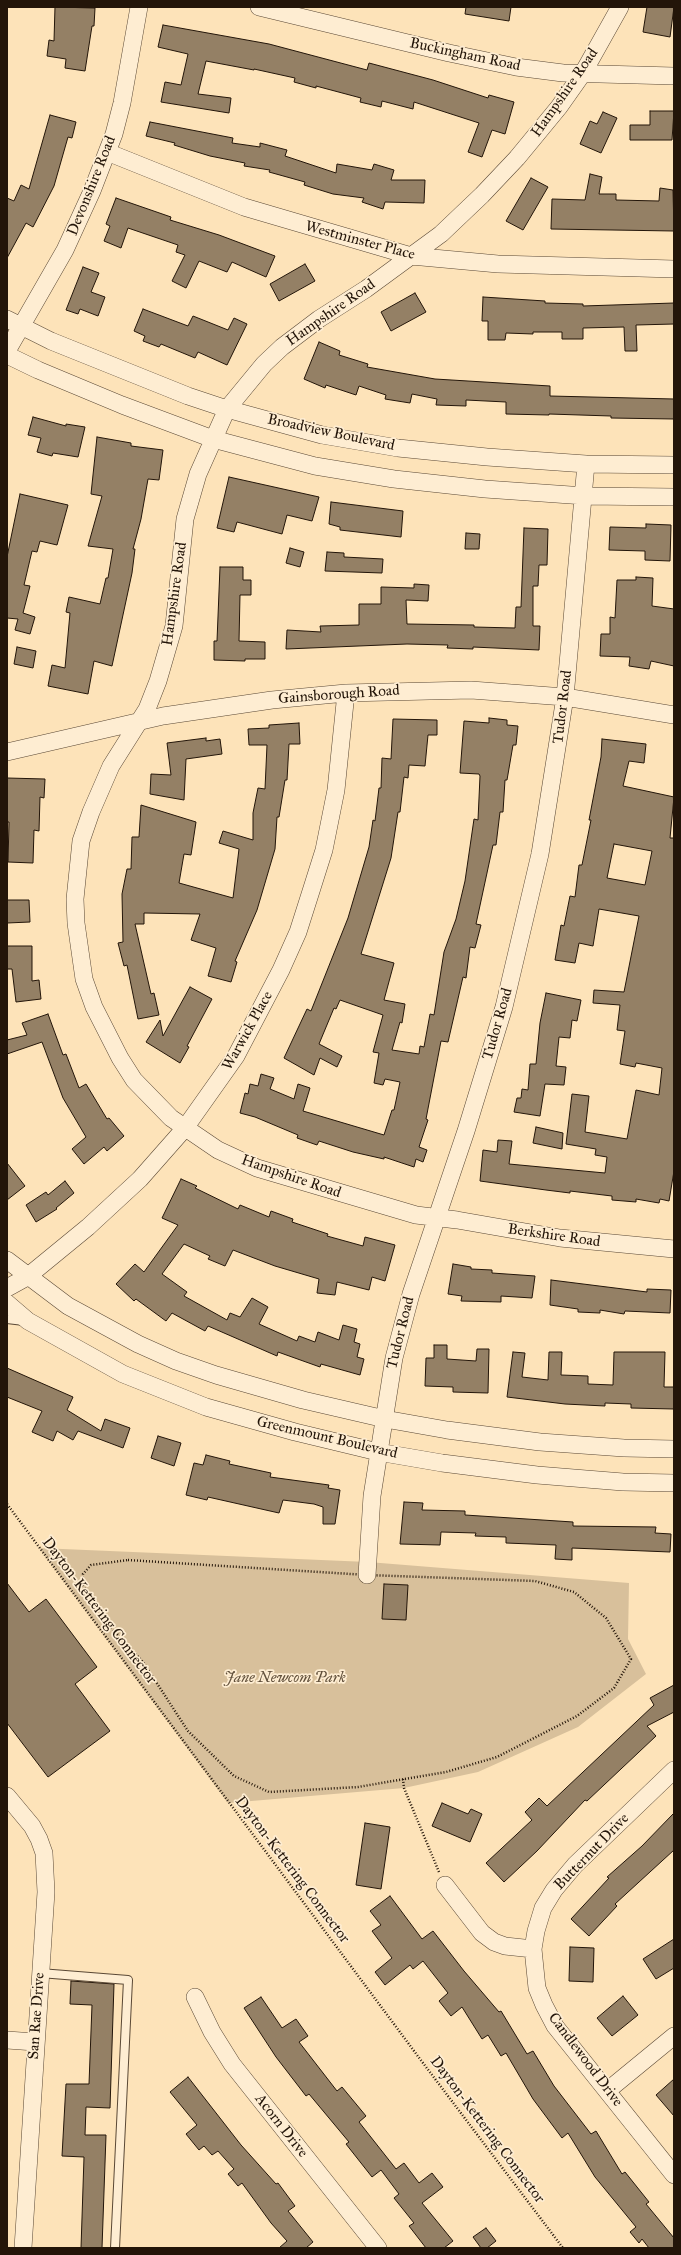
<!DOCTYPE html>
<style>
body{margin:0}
#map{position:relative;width:681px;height:2255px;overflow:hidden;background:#fde3b9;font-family:"IM FELL Great Primer",serif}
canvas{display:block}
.frame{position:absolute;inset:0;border:8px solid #231509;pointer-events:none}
</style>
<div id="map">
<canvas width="681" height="2255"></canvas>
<div class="frame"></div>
</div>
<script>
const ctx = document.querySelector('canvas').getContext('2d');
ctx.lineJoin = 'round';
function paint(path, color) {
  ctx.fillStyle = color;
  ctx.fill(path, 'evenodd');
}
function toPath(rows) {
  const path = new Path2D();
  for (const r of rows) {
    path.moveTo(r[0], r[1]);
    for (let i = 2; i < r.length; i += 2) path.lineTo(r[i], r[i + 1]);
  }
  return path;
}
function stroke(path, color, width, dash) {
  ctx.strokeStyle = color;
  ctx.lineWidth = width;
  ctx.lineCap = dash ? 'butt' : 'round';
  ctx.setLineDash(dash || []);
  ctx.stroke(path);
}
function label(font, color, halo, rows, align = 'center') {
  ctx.font = font + ' "IM FELL Great Primer",serif';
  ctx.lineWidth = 3.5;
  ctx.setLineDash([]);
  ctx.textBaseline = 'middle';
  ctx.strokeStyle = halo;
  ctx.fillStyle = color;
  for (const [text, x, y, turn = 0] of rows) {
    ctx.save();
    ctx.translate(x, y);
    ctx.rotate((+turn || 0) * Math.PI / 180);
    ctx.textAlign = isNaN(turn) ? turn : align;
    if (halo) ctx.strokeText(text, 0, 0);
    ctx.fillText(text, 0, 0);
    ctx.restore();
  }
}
paint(toPath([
 [39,1548,368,1562,629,1583,628,1639,646,1674,578,1727,478,1772,404,1788,228,1803]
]), '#d8c09b');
const building = toPath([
 [55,7,95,8,94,26,92,26,85,71,65,68,66,59,47,56,49,40,54,41,55,7],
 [466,7,511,7,509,21,465,14,466,7],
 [647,7,674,7,670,37,643,32,647,7],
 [163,25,269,44,367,70,369,63,433,80,488,98,489,95,514,102,505,134,492,130,482,157,468,152,479,123,414,102,413,109,382,101,381,107,360,102,361,98,316,86,316,88,294,82,295,78,254,69,254,70,206,61,198,94,231,98,229,113,161,102,165,82,181,85,188,54,158,47,163,25],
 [650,111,674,111,672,140,630,140,630,125,650,125,650,111],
 [603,112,617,118,601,153,580,144,590,121,597,124,603,112],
 [50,115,76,122,72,138,68,137,54,186,33,227,26,223,7,258,7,198,14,201,21,185,29,189,50,115],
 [150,122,233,138,232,143,260,147,260,143,287,150,285,156,336,173,337,164,372,170,374,164,394,170,391,180,425,180,424,203,385,202,383,209,362,202,364,198,333,194,304,185,305,182,269,172,270,170,244,166,245,163,210,156,174,145,175,143,146,136,150,122],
 [590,174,602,177,599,194,616,194,616,200,659,201,660,188,673,190,674,231,551,229,552,199,585,200,590,174],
 [531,178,548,187,523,230,506,221,531,178],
 [116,198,171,217,170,220,219,235,275,256,266,277,232,262,227,272,199,261,186,288,172,281,185,255,176,252,178,245,128,228,121,248,104,241,110,226,106,224,116,198],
 [305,264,315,281,279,301,270,284,305,264],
 [83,267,99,273,91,292,105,297,98,316,80,309,78,314,66,310,83,267],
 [415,293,426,312,391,331,381,312,415,293],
 [483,297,545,301,545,303,583,304,583,306,674,303,674,324,636,325,637,351,625,351,624,327,583,328,583,339,562,339,562,332,533,332,533,334,506,333,505,340,488,340,488,321,482,321,483,297],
 [143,309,188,326,193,316,228,330,234,318,247,324,227,365,198,352,195,358,161,344,159,347,143,341,145,336,134,331,143,309],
 [319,342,340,351,339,355,368,364,367,367,435,379,550,386,550,396,674,399,674,419,611,418,611,416,549,414,549,415,506,414,506,402,466,400,466,406,436,405,437,399,412,394,410,403,385,399,386,395,359,386,356,395,326,385,325,388,304,379,319,342],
 [33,417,66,426,66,424,85,427,78,457,53,453,52,456,37,452,41,438,28,435,33,417],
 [97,437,131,443,131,446,163,450,159,480,148,479,141,519,133,549,135,549,132,573,112,666,94,661,88,694,48,686,52,665,65,668,70,613,66,612,69,597,100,604,106,578,108,578,113,549,88,546,102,496,91,494,97,437],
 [229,477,319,497,312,521,287,515,282,534,237,522,234,532,217,528,229,477],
 [20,494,68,505,57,545,40,541,37,552,32,551,24,585,30,586,23,613,35,617,30,634,15,630,18,619,7,618,7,557,20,494],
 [331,502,403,511,401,537,340,530,340,527,329,524,331,502],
 [646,524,671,525,670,561,645,560,645,551,609,550,610,527,646,528,646,524],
 [524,528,548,529,547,565,539,565,538,586,533,586,533,626,540,626,539,650,473,647,473,649,447,648,448,645,407,644,286,649,287,630,321,632,320,626,359,625,359,604,381,604,381,587,414,588,414,584,429,585,428,601,406,600,407,624,474,625,474,627,515,628,516,607,521,607,524,528],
 [466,533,480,534,479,549,465,549,466,533],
 [290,548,304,552,300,567,286,563,290,548],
 [327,552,344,553,344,557,383,559,382,573,325,571,327,552],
 [220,567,243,567,243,580,251,580,251,595,240,595,239,641,265,642,265,659,245,659,245,661,214,660,214,641,217,641,220,567],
 [636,577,653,578,652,606,674,609,674,666,651,661,649,669,629,666,630,657,600,656,601,634,610,634,610,617,615,618,617,580,636,580,636,577],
 [17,647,36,651,33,668,14,664,17,647],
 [489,718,507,720,507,725,518,726,516,745,513,745,507,780,505,780,503,812,500,812,496,845,493,845,476,924,481,925,475,948,470,947,466,978,463,977,448,1042,441,1041,426,1119,428,1120,419,1147,427,1150,423,1162,416,1159,414,1167,384,1157,384,1159,353,1152,319,1141,317,1145,297,1138,298,1135,255,1117,240,1113,245,1093,248,1094,250,1084,258,1086,261,1074,274,1078,270,1089,294,1099,298,1084,310,1088,303,1111,384,1135,392,1110,394,1110,400,1082,385,1079,383,1085,374,1083,379,1053,373,1052,383,1015,340,1000,336,1009,334,1008,319,1044,342,1056,337,1067,320,1058,314,1075,284,1058,307,1009,311,1011,348,918,369,847,373,820,375,821,379,788,381,788,382,758,391,759,393,719,437,720,437,735,428,735,425,766,409,765,408,778,404,777,400,812,398,812,391,858,361,954,394,963,384,1000,405,1004,402,1023,400,1022,392,1050,419,1054,420,1046,424,1047,430,1014,434,1015,444,952,456,919,465,881,474,819,478,820,480,776,479,774,460,773,464,721,489,723,489,718],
 [299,723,300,744,289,744,287,780,285,780,279,817,277,817,275,849,257,910,235,961,237,962,231,982,208,976,216,948,191,940,200,914,144,913,144,924,135,924,151,994,154,993,159,1015,138,1019,127,965,124,966,118,943,123,942,122,894,127,869,131,869,132,837,139,837,141,805,196,822,191,855,184,854,179,883,233,898,239,849,219,843,223,831,253,840,253,813,258,788,265,789,267,745,249,745,248,729,269,728,269,725,299,723],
 [206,738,206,741,220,739,222,754,186,759,184,800,150,794,151,774,171,775,167,743,206,738],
 [602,739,646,744,644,763,629,761,623,786,674,797,670,838,674,838,674,1171,669,1201,660,1199,659,1203,636,1199,636,1202,612,1200,612,1196,570,1191,570,1193,546,1190,480,1181,483,1150,497,1152,498,1140,512,1141,509,1164,605,1173,607,1157,595,1155,596,1149,566,1144,572,1094,589,1096,585,1132,627,1139,636,1090,659,1095,662,1068,636,1063,635,1067,620,1064,625,1031,617,1030,620,1005,593,1003,594,990,624,992,639,916,599,909,593,946,579,943,575,963,555,960,561,925,564,926,570,896,575,897,579,865,582,865,591,820,589,820,601,757,602,739],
 [614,844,652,851,645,885,607,878,614,844],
 [7,778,45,779,44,798,40,797,39,831,34,830,33,863,8,862,9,822,7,822,7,778],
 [7,900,29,900,30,922,7,923,7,900],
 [7,946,32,946,32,981,39,980,41,999,16,1002,12,969,7,969,7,946],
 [190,987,212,999,187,1046,189,1047,180,1063,146,1042,160,1020,163,1036,190,987],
 [546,993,581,1000,577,1021,572,1020,570,1038,559,1037,556,1066,566,1067,564,1085,545,1084,540,1116,514,1112,517,1098,521,1098,522,1089,528,1090,530,1064,536,1064,540,1023,546,993],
 [48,1014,63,1055,66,1054,79,1088,86,1084,107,1119,109,1118,124,1136,107,1151,104,1147,84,1164,72,1149,86,1137,63,1098,42,1042,7,1054,7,1040,27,1035,22,1023,48,1014],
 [536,1127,563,1133,562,1149,533,1143,536,1127],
 [7,1163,25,1186,7,1200,7,1163],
 [181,1179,197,1186,195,1188,238,1209,240,1205,269,1217,271,1211,293,1219,292,1222,328,1234,327,1236,363,1246,365,1237,395,1245,385,1281,372,1277,369,1290,337,1282,335,1295,317,1293,319,1279,275,1266,233,1250,225,1266,208,1259,210,1256,184,1244,162,1274,187,1292,184,1296,227,1320,230,1313,240,1317,252,1298,268,1307,259,1324,297,1341,299,1336,315,1342,318,1332,339,1340,343,1325,357,1329,354,1342,360,1344,357,1357,364,1359,360,1375,321,1364,320,1367,278,1352,277,1356,208,1326,205,1331,172,1313,166,1321,136,1299,134,1301,116,1284,135,1264,144,1272,178,1225,162,1218,181,1179],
 [65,1181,74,1193,56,1208,57,1209,36,1222,26,1205,46,1192,48,1195,65,1181],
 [453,1264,471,1267,471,1269,492,1270,492,1273,535,1276,532,1298,501,1296,501,1302,461,1301,462,1296,448,1294,453,1264],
 [551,1280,647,1292,647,1289,671,1290,670,1313,625,1311,624,1314,600,1310,600,1313,578,1312,578,1309,550,1305,551,1280],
 [434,1345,447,1345,447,1359,476,1361,477,1349,489,1349,488,1393,453,1392,453,1387,425,1386,426,1358,434,1358,434,1345],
 [513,1352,525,1353,522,1377,548,1380,549,1352,562,1352,561,1375,588,1376,588,1384,613,1385,614,1352,665,1352,664,1387,674,1387,674,1409,631,1408,631,1404,605,1403,605,1406,565,1404,507,1397,513,1352],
 [7,1368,73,1397,67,1410,101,1431,105,1419,130,1428,123,1448,78,1431,73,1440,57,1431,53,1441,32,1432,42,1411,7,1397,7,1368],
 [158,1436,181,1443,174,1466,151,1458,158,1436],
 [206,1455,230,1461,229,1464,271,1473,270,1477,329,1485,328,1488,340,1490,335,1524,323,1524,323,1507,314,1504,283,1500,279,1513,208,1497,207,1500,186,1495,194,1463,203,1465,206,1455],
 [404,1502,423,1503,422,1510,465,1511,465,1515,573,1522,573,1526,656,1527,655,1533,671,1534,670,1552,572,1548,572,1560,555,1559,556,1545,506,1543,506,1537,475,1536,476,1533,441,1532,440,1545,400,1544,404,1502],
 [7,1583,29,1612,46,1599,97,1667,75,1684,110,1731,48,1777,7,1723,7,1583],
 [384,1584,408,1585,406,1620,382,1619,384,1584],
 [674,1685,674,1712,647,1726,656,1736,587,1801,585,1800,537,1851,504,1882,486,1863,532,1820,525,1812,539,1798,547,1806,654,1705,650,1698,674,1685],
 [442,1803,468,1814,471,1809,482,1814,470,1842,432,1826,442,1803],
 [674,1813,674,1850,615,1904,617,1906,589,1936,571,1919,609,1878,607,1877,642,1846,674,1813],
 [365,1823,390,1827,381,1889,356,1885,365,1823],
 [390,1896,422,1939,433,1931,464,1971,499,2012,501,2011,527,2054,533,2051,554,2086,591,2134,596,2131,622,2174,625,2172,649,2202,646,2204,674,2238,674,2248,649,2248,642,2239,639,2243,630,2232,636,2227,595,2177,568,2133,562,2138,533,2099,506,2053,501,2056,488,2035,482,2039,462,2007,451,2016,439,2001,448,1993,423,1961,413,1969,410,1965,385,1985,375,1972,392,1958,372,1931,381,1925,370,1911,390,1896],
 [674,1939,674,1968,656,1979,643,1959,674,1939],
 [570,1947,594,1948,593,1982,569,1981,570,1947],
 [71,1981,114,1984,110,2108,86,2107,85,2135,106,2135,102,2248,81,2248,84,2157,62,2156,66,2084,89,2084,92,2005,70,2004,71,1981],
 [623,1996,638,2015,612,2036,597,2018,623,1996],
 [261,1997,282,2028,296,2019,308,2036,299,2042,337,2091,342,2087,366,2116,359,2122,396,2169,404,2163,419,2183,432,2173,443,2187,422,2203,453,2241,444,2248,426,2248,409,2226,414,2223,394,2198,399,2194,381,2170,372,2177,346,2144,349,2142,309,2094,306,2096,276,2057,244,2008,261,1997],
 [188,2077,241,2145,276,2184,278,2183,295,2206,288,2211,313,2242,306,2248,279,2248,287,2241,271,2223,242,2183,238,2186,228,2174,234,2169,218,2151,212,2155,204,2146,199,2150,186,2134,197,2125,170,2092,188,2077],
 [674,2079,674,2116,656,2095,674,2079],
 [486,2228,496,2241,487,2248,481,2248,473,2237,486,2228]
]);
paint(building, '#948065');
stroke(building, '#231509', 1);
const lane = toPath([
 [7,1319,24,1321],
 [40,1973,128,1980,115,2248]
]);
const street = toPath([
 [259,7,449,53,516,67,563,73,674,76],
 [620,7,583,73,559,107,517,158,482,195,441,234,366,289,319,319,282,347,264,364,227,409,198,474,185,519,174,626,158,681,147,709,111,766,91,812,81,841,75,899,76,923,84,979,94,1007,120,1058,134,1080,171,1118,218,1150,257,1168,416,1215,457,1220,560,1238,674,1249],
 [107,152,244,207,411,256,498,264,674,269],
 [7,319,51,341,188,396,227,409,322,435,398,448,487,457,586,464,674,465],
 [7,351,65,250,92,191,114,134,122,103,139,7],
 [7,355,38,370,122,405,213,439,315,466,394,479,485,489,585,496,674,497],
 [7,752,163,716,272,700,346,693,471,690,565,697,674,715],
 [7,1260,68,1306,138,1344,176,1361,216,1375,303,1400,385,1419,447,1430,540,1442,624,1448,674,1449],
 [7,1288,27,1277,88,1227,140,1179,185,1128,236,1056,281,970,298,932,312,888,324,850,336,790,346,693],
 [7,1303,28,1321,123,1374,206,1407,295,1432,378,1452,442,1463,537,1475,623,1482,674,1483],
 [367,1575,372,1496,394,1358,411,1294,466,1131,504,1007,540,854,565,697,586,464],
 [674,1770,575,1865,554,1890,543,1908,536,1931,533,1949,537,1988,544,2005,555,2026,674,2175],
 [7,1796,32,1826,39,1839,44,1853,46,1892,23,2248],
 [445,1885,482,1933,494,1942,505,1946,533,1949],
 [195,1997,212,2032,232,2064,378,2248],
 [7,2040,35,2042],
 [607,2091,674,2036]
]);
stroke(lane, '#5a4835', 10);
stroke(street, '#5a4835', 18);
stroke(toPath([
 [7,1504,420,2059,563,2248],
 [128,1560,367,1575,535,1581,574,1592,606,1618,631,1659,614,1688,577,1716,497,1757,446,1772,358,1787,269,1792,234,1776,188,1731,143,1662,104,1620,82,1584,83,1574,91,1565,128,1560],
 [403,1779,404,1788,439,1872]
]), '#231509', 2.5, [1, 2]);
stroke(lane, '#feedd2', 8);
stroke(street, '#feedd2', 17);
label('15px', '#231509', '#feedd2', [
 ["Buckingham Road",465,55,12],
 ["Hampshire Road",565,93,-55],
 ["Devonshire Road",92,186,-68],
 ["Westminster Place",360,241,15],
 ["Hampshire Road",331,313,-35],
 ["Broadview Boulevard",331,433,12],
 ["Hampshire Road",175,594,-82],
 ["Gainsborough Road",339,695,-4],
 ["Tudor Road",563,707,-83],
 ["Tudor Road",498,1024,-74],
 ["Warwick Place",248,1031,-61],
 ["Hampshire Road",291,1177,19],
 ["Berkshire Road",554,1236,8],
 ["Tudor Road",401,1333,-76],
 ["Greenmount Boulevard",327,1438,13],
 ["Dayton-Kettering Connector",99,1611,53],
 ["Butternut Drive",592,1852,-46],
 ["Dayton-Kettering Connector",292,1870,53],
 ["San Rae Drive",37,2016,-86],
 ["Candlewood Drive",585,2060,53],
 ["Acorn Drive",281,2126,52],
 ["Dayton-Kettering Connector",487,2130,53]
]);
label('italic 15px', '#62513c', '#feedd2', [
 ["Jane Newcom Park",285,1678]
]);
</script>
